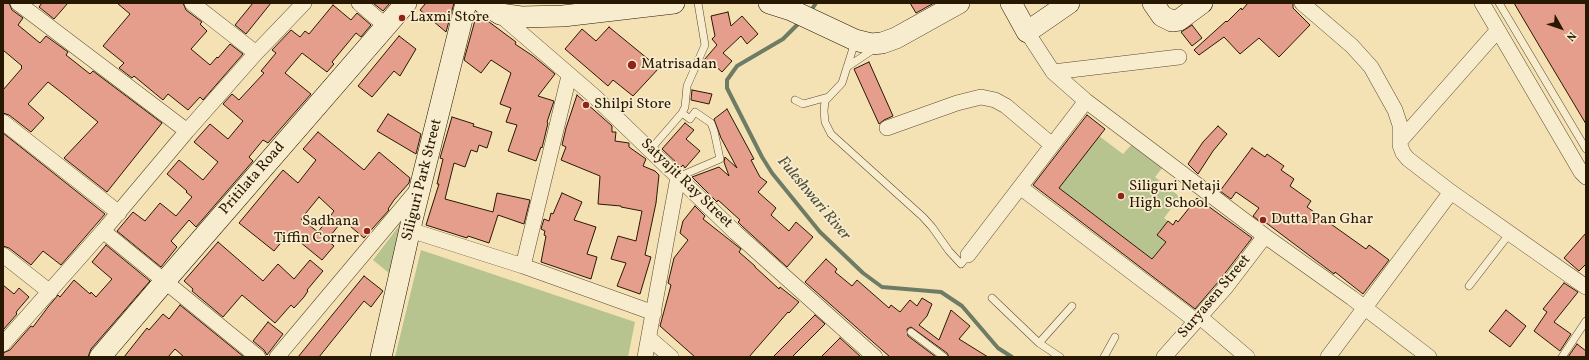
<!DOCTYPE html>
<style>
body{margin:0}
#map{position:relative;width:1589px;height:360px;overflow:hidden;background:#f4e2b5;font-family:Vollkorn,serif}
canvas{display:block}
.frame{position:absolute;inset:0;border:4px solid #291801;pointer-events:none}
.north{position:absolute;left:1541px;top:8px;width:40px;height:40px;-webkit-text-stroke:3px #f8eccf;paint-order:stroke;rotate:130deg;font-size:11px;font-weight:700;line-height:16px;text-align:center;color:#291801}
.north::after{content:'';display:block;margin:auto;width:14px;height:18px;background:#291801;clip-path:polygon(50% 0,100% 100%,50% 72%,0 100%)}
</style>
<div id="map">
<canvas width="1589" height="360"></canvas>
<div class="frame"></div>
<div class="north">N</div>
</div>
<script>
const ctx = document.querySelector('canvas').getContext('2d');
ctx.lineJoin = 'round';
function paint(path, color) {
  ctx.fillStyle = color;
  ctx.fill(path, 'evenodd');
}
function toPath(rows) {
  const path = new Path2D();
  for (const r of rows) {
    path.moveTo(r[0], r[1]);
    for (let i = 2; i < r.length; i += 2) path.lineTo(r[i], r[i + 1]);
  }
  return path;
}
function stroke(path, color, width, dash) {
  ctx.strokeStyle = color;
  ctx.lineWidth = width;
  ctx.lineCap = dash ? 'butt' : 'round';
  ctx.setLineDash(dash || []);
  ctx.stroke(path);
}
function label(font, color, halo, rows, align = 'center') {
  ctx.font = font + ' Vollkorn,serif';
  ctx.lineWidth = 3.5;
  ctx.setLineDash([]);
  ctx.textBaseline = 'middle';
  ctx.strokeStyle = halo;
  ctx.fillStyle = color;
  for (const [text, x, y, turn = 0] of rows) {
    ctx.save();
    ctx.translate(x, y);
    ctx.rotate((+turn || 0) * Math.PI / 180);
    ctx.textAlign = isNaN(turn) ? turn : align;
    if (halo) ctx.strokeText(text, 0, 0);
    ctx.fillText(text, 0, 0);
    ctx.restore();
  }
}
paint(toPath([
 [1099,136,1123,154,1132,144,1163,167,1155,177,1180,197,1164,218,1168,221,1157,235,1166,242,1152,259,1059,188],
 [402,222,390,274,373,260],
 [421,250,635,322,628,357,395,357]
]), '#b8c490');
stroke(toPath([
 [810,12,816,3],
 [801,21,783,39,737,66,727,80,727,88,729,92,762,157,772,173,820,232,863,273,882,287,941,292,962,306,998,348,1012,357]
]), '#6f7c65', 4);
const building = toPath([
 [3,3,9,3,12,10,23,18,18,25,40,43,46,36,68,52,66,55,90,74,93,71,162,123,107,192,64,158,98,122,66,96,48,82,28,104,44,118,31,132,9,115,3,113,3,90,22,68,21,67,22,66,3,50,3,3],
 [42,3,68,3,54,19,39,7,42,3],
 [117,3,183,3,186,10,202,22,200,24,207,31,191,49,210,65,217,57,218,58,230,44,243,54,203,100,200,97,188,110,168,94,163,100,134,76,132,78,119,68,124,63,103,46,130,14,117,3],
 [253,3,271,3,246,34,235,25,253,3],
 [373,3,390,3,383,11,373,3],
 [426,3,454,3,446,32,420,10,426,3],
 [910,3,934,3,916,13,910,3],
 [1248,3,1293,3,1293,8,1310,25,1279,57,1259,38,1240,54,1224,37,1199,55,1194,50,1226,21,1227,22,1241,8,1242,10,1248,3],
 [1514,3,1586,3,1586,124,1540,47,1514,3],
 [333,5,351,20,357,13,371,25,361,37,356,33,332,62,334,64,327,72,302,53,285,73,311,94,268,143,263,140,249,157,253,161,196,227,189,220,171,241,177,247,161,267,117,231,133,212,145,221,160,203,176,216,192,197,186,192,187,191,167,174,179,160,203,180,218,162,194,142,210,124,228,139,243,121,223,104,232,94,239,100,264,73,261,71,276,53,272,50,291,30,300,37,305,31,309,34,333,5],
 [728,12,731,26,742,16,758,34,747,44,741,36,723,53,732,61,722,72,712,63,710,66,704,60,717,45,712,39,715,36,711,16,728,12],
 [477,13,516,42,515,44,533,56,555,74,538,96,554,101,547,122,548,123,542,148,541,147,536,161,508,151,517,125,506,122,511,108,500,104,511,73,491,60,481,73,464,60,477,13],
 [1192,25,1202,38,1192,46,1181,32,1192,25],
 [609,27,659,68,633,96,613,80,608,86,565,49,582,29,596,41,609,27],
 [399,36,416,49,400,76,394,71,372,97,358,86,399,36],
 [869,62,893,116,884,120,879,124,854,69,869,62],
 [692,90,712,94,709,104,691,100,692,90],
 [577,95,612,126,612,132,616,132,615,141,629,143,629,147,646,159,643,166,655,171,659,175,656,203,645,255,651,257,640,294,617,286,626,263,611,259,618,236,636,241,642,211,621,207,621,206,598,204,600,176,561,160,566,147,562,145,566,128,577,95],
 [727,109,754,159,751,160,760,177,767,182,758,192,776,208,771,215,789,231,796,222,813,237,787,267,742,226,738,222,740,220,718,200,717,202,692,177,719,167,729,176,724,162,725,157,737,168,721,138,714,119,727,109],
 [388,114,421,134,416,154,377,131,388,114],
 [1087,115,1105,129,1059,188,1152,259,1166,242,1157,235,1168,221,1173,225,1176,220,1178,222,1197,198,1252,238,1219,281,1195,309,1033,185,1087,115],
 [452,117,474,124,473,126,492,132,487,148,479,145,477,152,471,150,465,167,454,163,445,199,493,212,497,193,530,200,524,224,498,215,489,243,468,236,467,238,426,225,439,184,437,184,443,159,440,158,452,117],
 [685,123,694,130,686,139,700,151,685,168,683,165,681,167,662,149,685,123],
 [1218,126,1227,134,1213,151,1198,174,1188,164,1203,142,1218,126],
 [318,132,364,170,379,152,410,178,409,183,394,200,388,209,389,210,364,238,343,220,327,240,334,246,322,260,289,233,274,251,239,223,283,170,298,183,316,160,303,149,318,132],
 [319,197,334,211,318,232,301,219,319,197],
 [3,133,105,214,61,265,43,251,31,265,9,248,3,246,3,133],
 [1252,148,1265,157,1267,154,1284,166,1281,170,1294,179,1290,186,1311,201,1307,207,1366,249,1369,245,1389,260,1363,294,1335,272,1334,274,1265,222,1263,224,1253,216,1259,208,1236,192,1231,199,1220,191,1252,148],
 [562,193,582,202,574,220,596,227,587,254,597,257,591,279,541,262,546,236,544,235,545,231,541,229,544,219,549,221,551,213,553,214,562,193],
 [695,206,705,216,703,219,741,249,739,252,755,266,755,267,779,289,780,287,799,302,789,313,788,312,749,357,695,357,660,326,671,285,668,283,674,258,688,240,680,233,683,221,695,206],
 [1586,233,1586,264,1579,271,1564,258,1586,233],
 [218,242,263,281,278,264,294,279,310,260,323,271,307,290,308,291,304,297,294,308,291,305,275,323,242,295,223,317,192,291,193,289,184,281,218,242],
 [106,245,150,281,91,349,88,357,3,357,3,353,10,350,31,326,33,327,48,307,58,295,60,297,74,280,90,294,91,292,96,297,112,279,92,262,106,245],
 [826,259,837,269,835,272,852,286,857,280,889,308,891,305,900,312,910,300,917,306,922,298,932,304,927,316,919,325,939,340,951,310,970,326,959,339,988,357,949,357,947,353,911,327,907,329,908,336,936,357,890,357,805,282,826,259],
 [364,276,383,291,371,307,364,301,319,357,298,357,364,276],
 [1564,283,1578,292,1554,322,1571,334,1560,351,1534,331,1547,312,1543,309,1564,283],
 [3,285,14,294,19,288,29,297,17,311,16,313,17,314,3,330,3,285],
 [180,305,244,357,184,357,175,349,168,357,124,357,147,328,149,330,163,314,169,319,180,305],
 [1506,310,1526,326,1510,347,1489,331,1506,310],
 [815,315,825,324,792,357,773,357,815,315],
 [268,322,283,334,267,355,264,350,253,341,268,322],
 [840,338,861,357,821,357,840,338],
 [1577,344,1586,351,1586,357,1568,357,1577,344]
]);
paint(building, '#e69e8c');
stroke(building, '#291801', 1);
const lane = toPath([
 [1499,3,1586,149],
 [855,42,842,83,825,101,824,111,825,122,831,134,923,217,932,227,949,251,961,264,968,255],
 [847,67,874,49],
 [795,100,803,104,828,97],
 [650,150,682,113,685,107,687,86,705,45,698,3],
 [678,177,720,159,714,131,711,123,695,112,690,119,682,113],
 [1469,286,1510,233],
 [992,298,1039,343,1060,357],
 [911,332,944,357],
 [1039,343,1072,306],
 [1104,357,1115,337],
 [1562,357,1586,321]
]);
const street = toPath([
 [18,3,187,131],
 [192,3,256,53],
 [359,3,386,26],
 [1302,3,1352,46,1371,67,1395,110,1400,125,1400,145,1403,153,1408,159,1451,192,1586,287],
 [1482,3,1581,172,1586,177],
 [499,14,594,96,736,233,875,357],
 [1027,32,1053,72,1086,101,1265,236,1352,298,1429,357],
 [1053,72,1179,57],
 [3,122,119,213],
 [887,128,957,103,981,97,995,100,1006,106,1052,145],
 [1400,141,1498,30],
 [1020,187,1196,321],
 [410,230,523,266,654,313],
 [103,231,258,357],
 [3,255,50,292],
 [968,255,1086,101],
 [523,266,569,76],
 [1200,317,1247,357],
 [649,338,671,357],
 [3,344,103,231,187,131,256,53,304,3],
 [277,357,418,189],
 [645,357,678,177],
 [1164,357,1226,287,1265,236],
 [1328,357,1451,192]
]);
const secondary = toPath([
 [483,3,500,14,521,17,563,16,674,3],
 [769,3,791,10,855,40,871,44,882,43,896,38,959,3],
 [1011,3,1027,32,1069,3],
 [1153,3,1162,16,1172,21,1179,20,1202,3],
 [100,357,165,281,406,3],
 [381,357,412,220,466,3]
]);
stroke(lane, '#5c4a2e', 8);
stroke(street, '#5c4a2e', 16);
stroke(secondary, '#291801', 22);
stroke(lane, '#f8eccf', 7);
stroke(street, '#f8eccf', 15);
stroke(secondary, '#f8eccf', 21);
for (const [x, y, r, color] of [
 [402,18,4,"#8f2418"],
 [632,65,5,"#8f2418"],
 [586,105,4,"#8f2418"],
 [1121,196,4,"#8f2418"],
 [1263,220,4,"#8f2418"],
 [367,231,4,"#8f2418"]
]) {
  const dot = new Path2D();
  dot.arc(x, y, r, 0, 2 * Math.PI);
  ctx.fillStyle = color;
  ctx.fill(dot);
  stroke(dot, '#f8eccf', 1.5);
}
label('15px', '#291801', '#f8eccf', [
 ["Laxmi Store",410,18],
 ["Matrisadan",641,65],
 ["Shilpi Store",594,105],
 ["Siliguri Netaji",1129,187],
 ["High School",1129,204],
 ["Dutta Pan Ghar",1271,220],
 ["Sadhana",359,222,"right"],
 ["Tiffin Corner",359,239,"right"]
], 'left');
label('15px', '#291801', '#f8eccf', [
 ["Pritilata Road",253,179,-49],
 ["Siliguri Park Street",423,180,-76],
 ["Satyajit Ray Street",686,184,44],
 ["Suryasen Street",1215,297,-50]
]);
label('italic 16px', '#52523b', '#f8eccf', [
 ["Fuleshwari River",813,199,50]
]);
</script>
